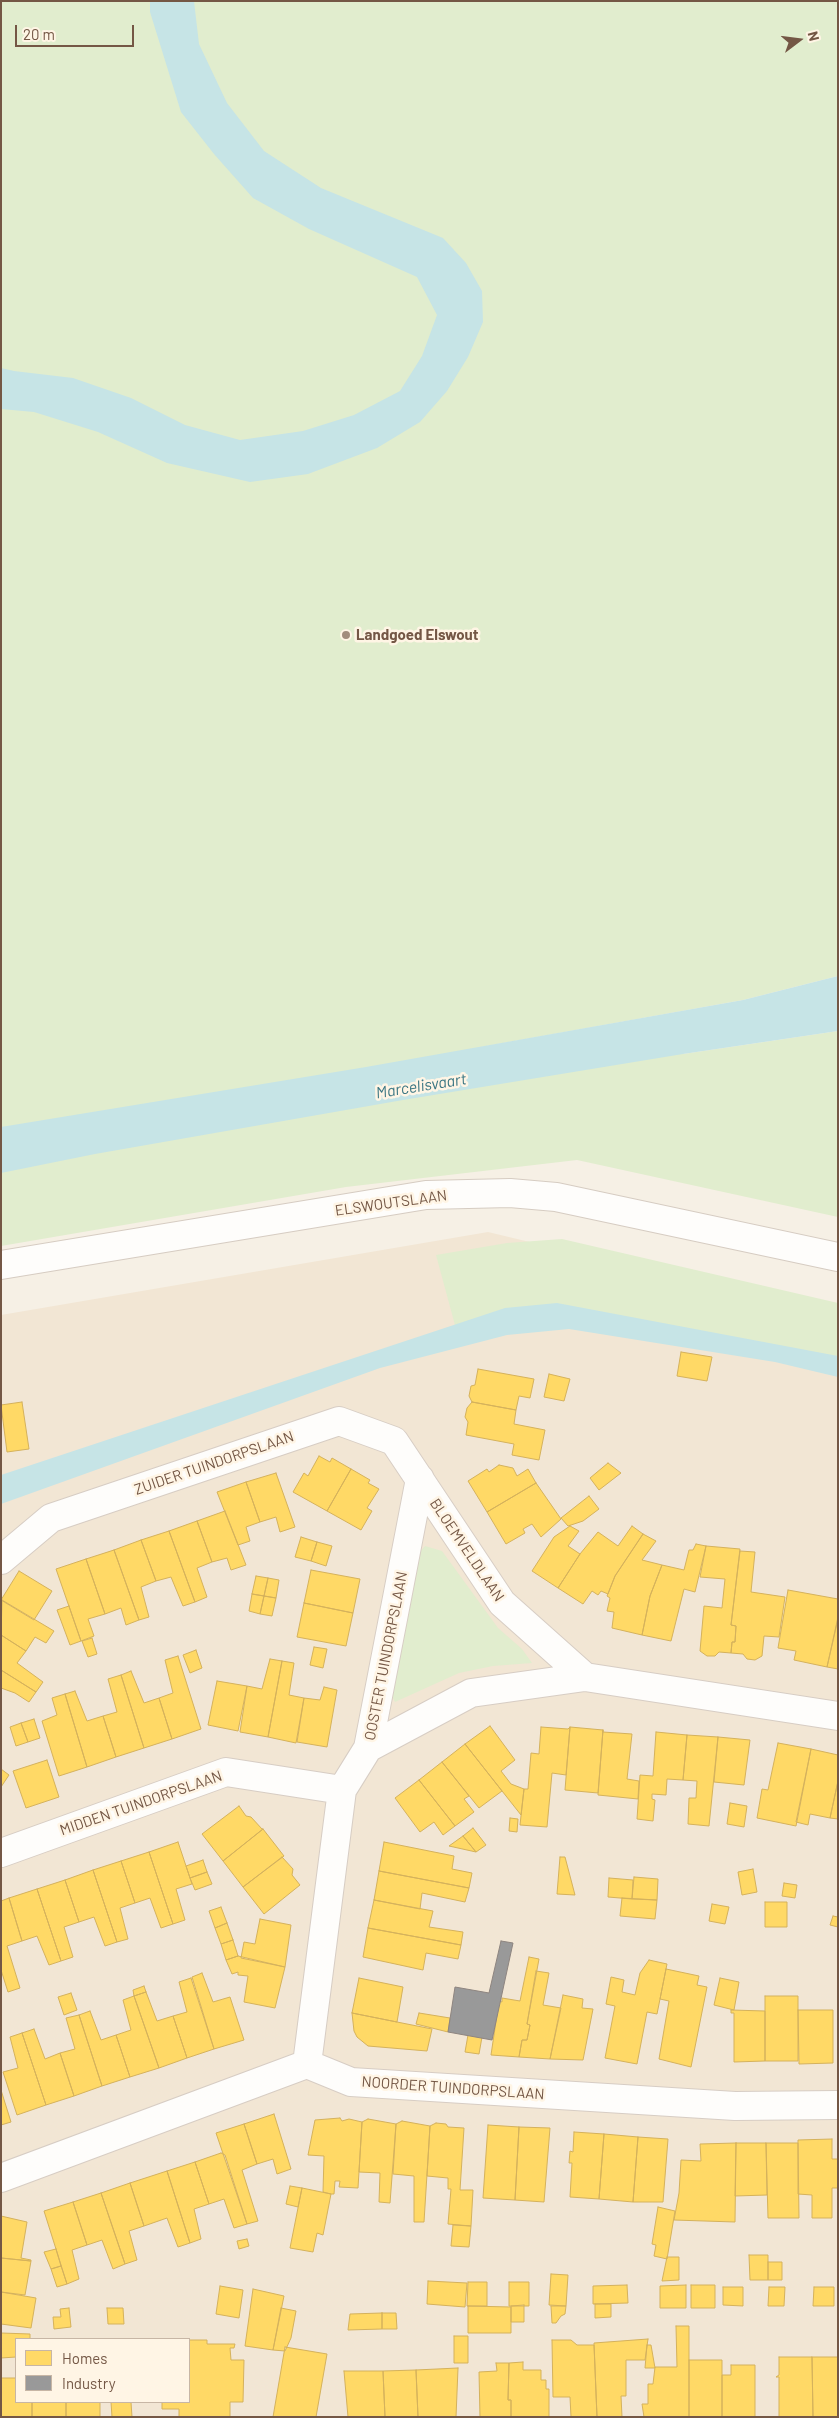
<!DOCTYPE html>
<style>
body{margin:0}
#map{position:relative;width:839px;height:2418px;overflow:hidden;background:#f6f0e5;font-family:Barlow,sans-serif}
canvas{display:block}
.frame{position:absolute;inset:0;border:2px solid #745745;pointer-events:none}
.legend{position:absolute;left:15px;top:2338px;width:175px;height:65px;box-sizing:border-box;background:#fff5e5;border:1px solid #c7b6a5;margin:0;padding:6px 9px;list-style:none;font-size:15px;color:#745745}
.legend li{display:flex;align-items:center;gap:10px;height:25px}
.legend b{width:25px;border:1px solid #c7b6a5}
.north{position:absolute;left:774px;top:15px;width:50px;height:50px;-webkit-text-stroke:4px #fff5e5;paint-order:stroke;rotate:75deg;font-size:14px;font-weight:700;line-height:20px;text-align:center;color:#745745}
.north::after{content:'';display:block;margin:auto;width:18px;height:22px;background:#745745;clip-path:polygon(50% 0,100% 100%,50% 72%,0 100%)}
.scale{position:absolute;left:15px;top:25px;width:119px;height:22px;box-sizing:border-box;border:2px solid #745745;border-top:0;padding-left:6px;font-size:15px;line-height:18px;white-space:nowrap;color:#745745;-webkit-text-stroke:4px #fff5e5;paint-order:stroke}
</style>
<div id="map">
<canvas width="839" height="2418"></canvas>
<div class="frame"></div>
<ul class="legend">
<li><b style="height:14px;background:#ffd966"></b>Homes</li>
<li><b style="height:14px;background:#999"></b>Industry</li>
</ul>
<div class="north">N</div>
<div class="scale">20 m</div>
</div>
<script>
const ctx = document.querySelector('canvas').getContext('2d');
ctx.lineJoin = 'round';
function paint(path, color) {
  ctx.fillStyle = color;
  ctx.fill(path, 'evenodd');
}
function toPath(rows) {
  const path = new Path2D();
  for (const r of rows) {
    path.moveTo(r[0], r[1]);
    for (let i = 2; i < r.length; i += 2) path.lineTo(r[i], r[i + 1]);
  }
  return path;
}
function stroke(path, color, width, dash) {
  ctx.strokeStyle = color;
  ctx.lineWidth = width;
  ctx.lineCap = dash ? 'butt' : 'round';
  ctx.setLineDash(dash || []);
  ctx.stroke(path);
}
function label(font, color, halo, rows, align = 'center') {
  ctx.font = font + ' Barlow,sans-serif';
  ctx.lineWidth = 5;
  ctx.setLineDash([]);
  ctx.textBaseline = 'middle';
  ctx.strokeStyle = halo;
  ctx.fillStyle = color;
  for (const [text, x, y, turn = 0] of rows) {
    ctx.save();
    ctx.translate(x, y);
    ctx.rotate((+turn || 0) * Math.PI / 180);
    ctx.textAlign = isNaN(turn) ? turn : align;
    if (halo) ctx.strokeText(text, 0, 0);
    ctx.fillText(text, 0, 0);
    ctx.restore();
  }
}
paint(toPath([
 [488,1232,838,1316,838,2417,1,2417,1,1315],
 [16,2339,189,2339,189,2402,16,2402]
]), '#f2e6d4');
paint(toPath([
 [1,1,838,1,838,976,743,1000,481,1047,683,1054,838,1031,838,1217,577,1160,346,1187,1,1246],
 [562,1239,838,1303,838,1370,556,1323,459,1340,436,1255,507,1243],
 [425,1546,442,1551,498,1628,522,1649,532,1663,493,1666,459,1673,395,1702,390,1692,415,1558]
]), '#e1edce');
paint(toPath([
 [150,1,194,1,199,44,227,103,264,151,321,188,443,238,466,263,482,291,483,322,468,357,447,391,420,422,377,448,308,474,250,482,167,463,98,432,34,412,1,409,1,368,14,371,73,378,131,398,185,425,240,440,303,431,354,415,400,391,422,356,437,315,417,277,309,229,253,198,214,154,181,112,150,12],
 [838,976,838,1031,683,1054,403,1100,95,1154,1,1173,1,1127,366,1067,743,1000],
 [557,1303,838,1356,838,1377,775,1362,569,1329,507,1335,380,1368,1,1504,1,1475,505,1308]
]), '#c6e4e6');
const homes = toPath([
 [681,1352,712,1357,707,1381,677,1376,681,1352],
 [478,1369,534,1379,530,1398,519,1396,516,1410,472,1402,469,1396,471,1386,475,1385,478,1369],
 [549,1374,570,1379,564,1401,544,1397,549,1374],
 [22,1402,29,1449,7,1452,1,1405,22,1402],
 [472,1402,516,1410,514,1424,545,1430,539,1460,512,1455,514,1444,466,1435,468,1422,465,1417,467,1408,472,1402],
 [319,1456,330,1462,332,1458,351,1469,327,1511,293,1492,304,1473,308,1476,319,1456],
 [608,1463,621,1473,599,1490,590,1478,608,1463],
 [499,1465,513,1468,517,1476,528,1469,536,1483,487,1512,468,1481,487,1469,489,1472,499,1465],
 [351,1469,370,1480,368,1483,379,1489,367,1508,372,1511,361,1530,327,1511,351,1469],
 [276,1473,295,1527,280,1532,276,1517,260,1522,246,1482,276,1473],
 [246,1482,260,1522,246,1527,250,1541,238,1545,217,1492,246,1482],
 [536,1483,561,1519,541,1537,532,1524,523,1529,525,1533,506,1544,487,1512,536,1483],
 [589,1496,599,1509,583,1521,568,1526,561,1518,589,1496],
 [225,1511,246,1565,231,1570,227,1558,212,1562,197,1521,225,1511],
 [197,1521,212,1562,197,1568,207,1597,195,1602,169,1531,197,1521],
 [570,1526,579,1531,568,1546,580,1554,558,1588,532,1571,554,1537,570,1526],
 [632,1526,643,1534,615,1576,608,1594,601,1591,598,1595,592,1591,583,1604,558,1588,580,1554,598,1532,618,1546,632,1526],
 [169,1531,195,1602,183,1606,171,1577,156,1581,141,1540,169,1531],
 [643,1534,656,1541,642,1560,662,1565,650,1596,642,1635,612,1628,614,1612,607,1611,610,1598,607,1596,615,1576,643,1534],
 [301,1537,317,1542,311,1561,295,1557,301,1537],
 [141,1540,156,1581,141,1587,149,1617,139,1620,114,1550,141,1540],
 [317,1542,332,1546,326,1566,311,1561,317,1542],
 [696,1544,706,1546,695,1592,684,1589,671,1641,642,1635,650,1596,662,1565,684,1570,689,1550,693,1550,696,1544],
 [706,1546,740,1549,731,1625,736,1626,735,1642,732,1642,731,1653,719,1652,715,1656,707,1656,700,1651,704,1606,722,1608,725,1579,700,1577,706,1546],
 [114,1550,139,1620,126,1625,121,1608,105,1614,86,1559,114,1550],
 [740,1551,755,1552,751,1592,785,1597,779,1637,764,1636,762,1656,755,1660,747,1659,743,1654,731,1653,732,1642,735,1642,736,1626,731,1625,740,1551],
 [86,1559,105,1614,88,1619,94,1636,81,1641,56,1569,86,1559],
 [311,1570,360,1579,353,1613,304,1603,311,1570],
 [19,1571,52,1591,34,1620,1,1600,19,1571],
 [256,1576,268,1578,264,1596,252,1594,256,1576],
 [268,1578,279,1580,276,1598,264,1596,268,1578],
 [788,1590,838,1599,838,1619,827,1667,794,1660,796,1651,778,1648,788,1590],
 [252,1594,264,1596,260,1614,249,1611,252,1594],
 [264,1596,276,1598,272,1616,260,1614,264,1596],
 [2,1600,54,1631,46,1643,35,1637,26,1651,1,1635,2,1600],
 [304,1603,353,1613,346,1646,297,1637,304,1603],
 [69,1606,81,1641,70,1645,57,1610,69,1606],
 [838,1617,838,1669,827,1667,838,1617],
 [1,1635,26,1651,17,1663,43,1682,36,1692,1,1670,1,1635],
 [92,1638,97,1654,88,1657,82,1641,92,1638],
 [314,1647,327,1649,323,1668,310,1665,314,1647],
 [196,1650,202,1668,190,1673,183,1655,196,1650],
 [178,1656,201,1729,172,1739,159,1698,173,1693,165,1660,178,1656],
 [270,1659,282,1661,268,1737,240,1732,247,1686,262,1689,270,1659],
 [282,1661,294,1663,289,1695,304,1698,296,1743,268,1737,282,1661],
 [1,1670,36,1692,29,1702,15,1693,1,1688,1,1670],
 [131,1671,144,1703,159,1698,172,1739,144,1748,121,1675,131,1671],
 [121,1675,144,1748,116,1757,103,1716,117,1712,108,1679,121,1675],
 [217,1681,247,1686,238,1731,208,1725,217,1681],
 [324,1687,337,1690,327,1747,297,1742,304,1698,320,1700,324,1687],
 [75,1691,87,1721,103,1716,116,1757,87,1767,65,1694,75,1691],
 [65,1694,87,1767,59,1776,42,1721,57,1715,52,1698,65,1694],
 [34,1719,40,1738,28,1742,21,1723,34,1719],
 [21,1723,28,1742,16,1746,10,1727,21,1723],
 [490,1726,515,1760,501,1771,511,1784,524,1789,521,1815,465,1744,490,1726],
 [541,1727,568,1729,570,1727,566,1775,552,1773,547,1827,520,1825,524,1789,528,1789,531,1753,539,1754,541,1727],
 [570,1727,603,1730,598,1793,565,1790,570,1727],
 [603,1730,603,1732,632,1734,627,1779,639,1781,638,1799,598,1795,603,1730],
 [656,1732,687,1735,683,1780,667,1779,666,1795,652,1794,652,1799,655,1800,653,1821,637,1819,640,1775,653,1776,656,1732],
 [687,1735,718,1737,709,1826,688,1824,689,1798,696,1798,697,1781,683,1780,687,1735],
 [718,1737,750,1740,744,1785,714,1782,718,1737],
 [778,1743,811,1749,796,1826,757,1818,762,1789,768,1790,778,1743],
 [465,1744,502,1791,479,1808,442,1762,465,1744],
 [811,1749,838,1755,838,1781,830,1818,810,1814,808,1825,796,1822,811,1749],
 [47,1760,59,1797,26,1808,13,1771,47,1760],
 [442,1762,469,1796,464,1799,474,1812,455,1826,419,1780,442,1762],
 [1,1769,9,1775,1,1787,1,1769],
 [419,1780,455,1826,443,1835,434,1822,420,1832,395,1798,419,1780],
 [838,1781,838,1819,830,1818,838,1781],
 [730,1803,747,1806,744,1827,727,1824,730,1803],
 [239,1806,246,1816,251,1817,262,1829,263,1829,223,1861,202,1834,239,1806],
 [510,1818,518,1819,517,1832,509,1831,510,1818],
 [473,1828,486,1845,476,1852,463,1836,473,1828],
 [263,1829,284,1856,243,1887,223,1861,263,1829],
 [463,1836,476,1852,449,1846,463,1836],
 [178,1842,192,1884,176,1889,185,1920,173,1924,149,1852,178,1842],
 [384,1842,454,1856,452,1869,472,1873,469,1888,379,1871,384,1842],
 [149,1852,173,1924,161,1928,150,1898,135,1903,121,1861,149,1852],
 [282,1857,293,1869,292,1875,300,1885,264,1914,243,1887,282,1857],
 [560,1857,565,1857,575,1895,557,1894,560,1857],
 [203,1860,207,1872,190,1878,186,1866,203,1860],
 [121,1861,135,1903,120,1908,128,1939,117,1942,93,1870,121,1861],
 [753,1869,757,1892,742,1895,738,1872,753,1869],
 [93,1870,117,1942,105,1946,94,1917,79,1922,65,1880,93,1870],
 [379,1871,469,1888,465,1902,422,1893,420,1909,374,1900,379,1871],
 [207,1872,212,1884,195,1890,190,1878,207,1872],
 [634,1877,658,1879,657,1900,632,1899,634,1877],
 [609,1878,633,1880,632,1899,608,1897,609,1878],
 [65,1880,79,1922,64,1927,73,1957,61,1961,37,1889,65,1880],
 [784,1883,797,1885,795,1898,782,1896,784,1883],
 [37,1889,61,1961,49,1965,37,1936,22,1941,9,1898,37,1889],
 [9,1898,22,1941,7,1946,20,1988,8,1992,1,1970,1,1901,9,1898],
 [622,1898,657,1900,655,1919,620,1916,622,1898],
 [374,1900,433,1911,429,1927,463,1932,461,1945,368,1928,374,1900],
 [765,1902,787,1902,787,1927,765,1927,765,1902],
 [712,1904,729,1907,725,1924,709,1921,712,1904],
 [221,1907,227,1923,215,1928,209,1911,221,1907],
 [833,1916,838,1917,838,1927,830,1925,833,1916],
 [260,1919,291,1925,285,1967,241,1958,244,1942,255,1944,260,1919],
 [227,1923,233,1940,221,1944,215,1928,227,1923],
 [368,1928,461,1945,458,1959,426,1953,423,1970,363,1957,368,1928],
 [233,1940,238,1956,226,1960,221,1944,233,1940],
 [238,1956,285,1967,275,2008,244,2002,248,1976,238,1975,238,1972,232,1974,226,1960,238,1956],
 [529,1957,539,1959,527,2024,530,2025,527,2040,522,2040,519,2057,491,2055,499,2001,502,2002,502,1998,520,2001,529,1957],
 [649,1960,667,1964,657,2014,647,2012,637,2064,605,2058,615,2006,606,2004,611,1977,624,1980,622,1992,635,1995,640,1973,649,1960],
 [666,1969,699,1976,697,1985,707,1987,691,2067,659,2059,669,2001,660,1999,666,1969],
 [536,1971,549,1973,543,2005,561,2008,550,2059,519,2057,522,2040,527,2040,530,2025,527,2024,536,1971],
 [202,1973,213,2002,230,1997,244,2040,214,2049,192,1977,202,1973],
 [191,1978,214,2049,187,2058,173,2016,187,2012,179,1982,191,1978],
 [359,1978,403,1987,397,2022,352,2013,359,1978],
 [720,1978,739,1982,734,2010,714,2005,720,1978],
 [144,1986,146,1992,134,1996,133,1990,144,1986],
 [146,1992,157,2021,173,2016,187,2058,159,2068,134,1996,146,1992],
 [71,1993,77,2010,64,2015,58,1997,71,1993],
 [563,1995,583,1999,582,2008,593,2009,583,2060,550,2059,563,1995],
 [134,1996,159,2068,130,2077,116,2035,131,2030,123,2000,134,1996],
 [765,1996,798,1996,798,2061,765,2061,765,1996],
 [731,2010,765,2011,765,2061,734,2062,734,2013,731,2013,731,2010],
 [798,2010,833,2010,833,2063,799,2064,798,2010],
 [90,2011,101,2040,116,2035,130,2077,102,2086,79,2015,90,2011],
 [352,2013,432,2029,427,2051,368,2046,357,2037,354,2031,352,2013],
 [419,2013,450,2018,448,2032,416,2024,419,2013],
 [79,2015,102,2086,74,2096,60,2053,75,2049,66,2018,79,2015],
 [34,2029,45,2059,60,2053,74,2096,46,2105,22,2033,34,2029],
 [22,2033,46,2105,17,2115,3,2072,18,2068,10,2037,22,2033],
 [468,2035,482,2037,479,2054,465,2052,468,2035],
 [1,2090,11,2122,1,2125,1,2090],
 [274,2114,291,2169,277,2174,273,2159,257,2164,244,2124,274,2114],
 [340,2118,342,2121,349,2119,362,2122,358,2188,339,2187,340,2181,335,2181,334,2194,331,2194,323,2192,324,2156,308,2155,315,2120,340,2118],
 [368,2119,396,2124,390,2203,379,2202,380,2173,359,2172,362,2122,368,2119],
 [402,2121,430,2126,424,2222,414,2222,414,2176,393,2174,396,2124,402,2121],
 [436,2123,446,2124,448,2127,464,2128,460,2190,473,2190,471,2226,448,2224,451,2189,448,2189,448,2178,427,2176,430,2126,436,2123],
 [244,2124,257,2164,242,2170,258,2221,247,2224,216,2133,244,2124],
 [488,2125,519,2127,515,2200,483,2198,488,2125],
 [519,2127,550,2128,544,2202,515,2200,519,2127],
 [574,2132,604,2134,599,2199,570,2197,572,2163,569,2163,570,2151,573,2152,574,2132],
 [604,2134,638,2137,633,2202,599,2199,604,2134],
 [638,2137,668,2139,663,2202,633,2202,638,2137],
 [832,2139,832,2159,838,2159,838,2188,832,2188,832,2218,812,2218,812,2195,798,2194,798,2140,832,2139],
 [736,2143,766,2143,767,2195,735,2196,736,2143],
 [736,2143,735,2222,674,2220,679,2193,681,2160,701,2161,700,2144,736,2143],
 [766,2143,798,2143,799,2218,768,2218,766,2143],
 [221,2153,225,2155,247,2224,234,2228,224,2199,209,2204,195,2162,221,2153],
 [195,2162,209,2204,194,2209,201,2239,190,2243,167,2171,195,2162],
 [167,2171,190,2243,178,2247,167,2218,144,2226,130,2183,167,2171],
 [130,2183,144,2226,129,2231,137,2260,125,2264,101,2193,130,2183],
 [290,2186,302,2188,298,2207,286,2204,290,2186],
 [302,2188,331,2194,323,2235,317,2233,313,2252,290,2248,302,2188],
 [101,2193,125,2264,113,2269,102,2240,87,2245,73,2202,101,2193],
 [73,2202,87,2245,72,2250,79,2279,67,2284,44,2211,73,2202],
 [658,2207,675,2211,667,2259,654,2256,656,2245,652,2244,658,2207],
 [1,2216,27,2222,21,2258,31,2260,31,2261,1,2258,1,2216],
 [453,2225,471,2226,469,2247,451,2246,453,2225],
 [247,2239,249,2246,239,2249,237,2241,247,2239],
 [56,2249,61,2266,51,2269,44,2252,56,2249],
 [749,2255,768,2255,768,2280,750,2280,749,2255],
 [667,2257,679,2257,679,2280,662,2281,667,2257],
 [1,2258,31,2261,25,2295,1,2292,1,2258],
 [768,2262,782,2262,782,2280,768,2280,768,2262],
 [61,2266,67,2284,57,2287,51,2269,61,2266],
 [551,2274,568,2275,566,2306,549,2305,551,2274],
 [428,2281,467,2283,465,2307,427,2304,428,2281],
 [468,2282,487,2282,487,2306,467,2306,468,2282],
 [509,2282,529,2282,529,2306,509,2306,509,2282],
 [627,2285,628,2303,593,2304,593,2286,627,2285],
 [686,2285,686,2308,660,2308,660,2286,686,2285],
 [691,2285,715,2285,715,2308,691,2308,691,2285],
 [220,2286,243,2290,239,2318,216,2314,220,2286],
 [723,2287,743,2287,743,2306,723,2305,723,2287],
 [769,2287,785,2287,784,2306,768,2306,769,2287],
 [814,2287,834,2287,834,2306,813,2306,814,2287],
 [253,2289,284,2296,273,2350,245,2346,253,2289],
 [1,2292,36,2298,31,2328,1,2324,1,2292],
 [595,2304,611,2304,611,2317,595,2318,595,2304],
 [524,2305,524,2322,511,2322,511,2306,524,2305],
 [468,2306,511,2307,511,2333,468,2333,468,2306],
 [551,2306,566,2306,565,2314,561,2316,556,2323,552,2323,551,2306],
 [69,2308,71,2327,54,2329,53,2317,61,2317,60,2309,69,2308],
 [107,2308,123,2308,124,2324,108,2324,107,2308],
 [281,2308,296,2311,291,2338,285,2351,273,2350,281,2308],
 [382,2313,396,2313,397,2329,382,2329,382,2313],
 [382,2313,382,2329,348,2330,350,2314,382,2313],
 [676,2326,689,2326,689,2417,644,2417,642,2404,648,2404,648,2384,653,2384,655,2367,677,2367,676,2326],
 [1,2333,30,2334,30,2339,16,2339,16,2357,1,2358,1,2333],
 [454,2336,468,2336,468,2363,454,2363,454,2336],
 [648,2339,645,2360,626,2360,626,2396,621,2396,622,2417,597,2417,594,2343,648,2339],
 [189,2340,207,2340,207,2344,235,2344,234,2348,230,2348,231,2360,244,2360,243,2402,230,2402,230,2417,179,2417,179,2409,162,2409,162,2402,189,2402,189,2340],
 [552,2340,571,2340,577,2345,594,2345,597,2417,571,2417,570,2397,553,2397,552,2340],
 [647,2345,651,2345,655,2368,645,2368,647,2345],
 [285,2347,327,2354,316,2417,273,2417,285,2347],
 [779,2357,812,2357,813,2417,779,2417,779,2377,776,2377,779,2375,779,2357],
 [812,2357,838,2357,838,2417,813,2417,812,2357],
 [689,2360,722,2360,722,2417,689,2417,689,2360],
 [523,2362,523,2370,541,2370,541,2380,546,2380,546,2389,549,2389,549,2417,511,2417,511,2400,508,2400,509,2363,523,2362],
 [496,2363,509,2363,508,2400,511,2400,511,2417,480,2417,479,2372,497,2371,496,2363],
 [731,2365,755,2365,755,2417,722,2417,722,2375,731,2375,731,2365],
 [458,2368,456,2417,418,2417,416,2370,458,2368],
 [416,2370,418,2417,385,2417,383,2371,416,2370],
 [344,2371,383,2371,385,2417,348,2417,344,2371],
 [1,2378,16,2378,16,2402,32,2402,32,2417,1,2417,1,2378],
 [32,2402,66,2402,66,2417,32,2417,32,2402],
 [66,2402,100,2402,100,2417,66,2417,66,2402],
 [111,2402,131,2402,132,2417,112,2417,111,2402]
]);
paint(homes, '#ffd966');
stroke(homes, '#d5b25c', 1);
const industry = toPath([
 [501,1941,513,1943,492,2040,448,2032,455,1987,489,1993,501,1941]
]);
paint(industry, '#999');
stroke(industry, '#8e8580', 1);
const street = toPath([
 [1,1560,51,1518,339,1421,394,1441,502,1603,585,1677],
 [368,1748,471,1693,585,1677,838,1716],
 [1,1853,226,1772,342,1790],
 [307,2064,342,1790,368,1748,420,1479],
 [1,2178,307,2064,351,2082,735,2106,838,2105]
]);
const secondary = toPath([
 [1,1265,426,1195,510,1193,556,1197,838,1257]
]);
stroke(street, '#d7cdc4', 30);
stroke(secondary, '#d6ccc2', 30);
stroke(street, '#fefdfb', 28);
stroke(secondary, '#fefdfb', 28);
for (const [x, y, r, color] of [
 [346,635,5,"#a28d7d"]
]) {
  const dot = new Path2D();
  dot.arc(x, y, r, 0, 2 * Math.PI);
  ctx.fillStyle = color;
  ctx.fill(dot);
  stroke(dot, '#fff5e5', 2);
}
label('bold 15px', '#745745', '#fff5e5', [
 ["Landgoed Elswout",356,635]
], 'left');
label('15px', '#745745', '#fff5e5', [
 ["ELSWOUTSLAAN",391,1203,-8],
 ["ZUIDER TUINDORPSLAAN",214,1463,-19],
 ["BLOEMVELDLAAN",467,1550,56],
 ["OOSTER TUINDORPSLAAN",386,1656,-79],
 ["MIDDEN TUINDORPSLAAN",141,1803,-19],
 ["NOORDER TUINDORPSLAAN",453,2088,4]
]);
label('italic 16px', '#3b7683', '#fff5e5', [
 ["Marcelisvaart",421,1086,-9]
]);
</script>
